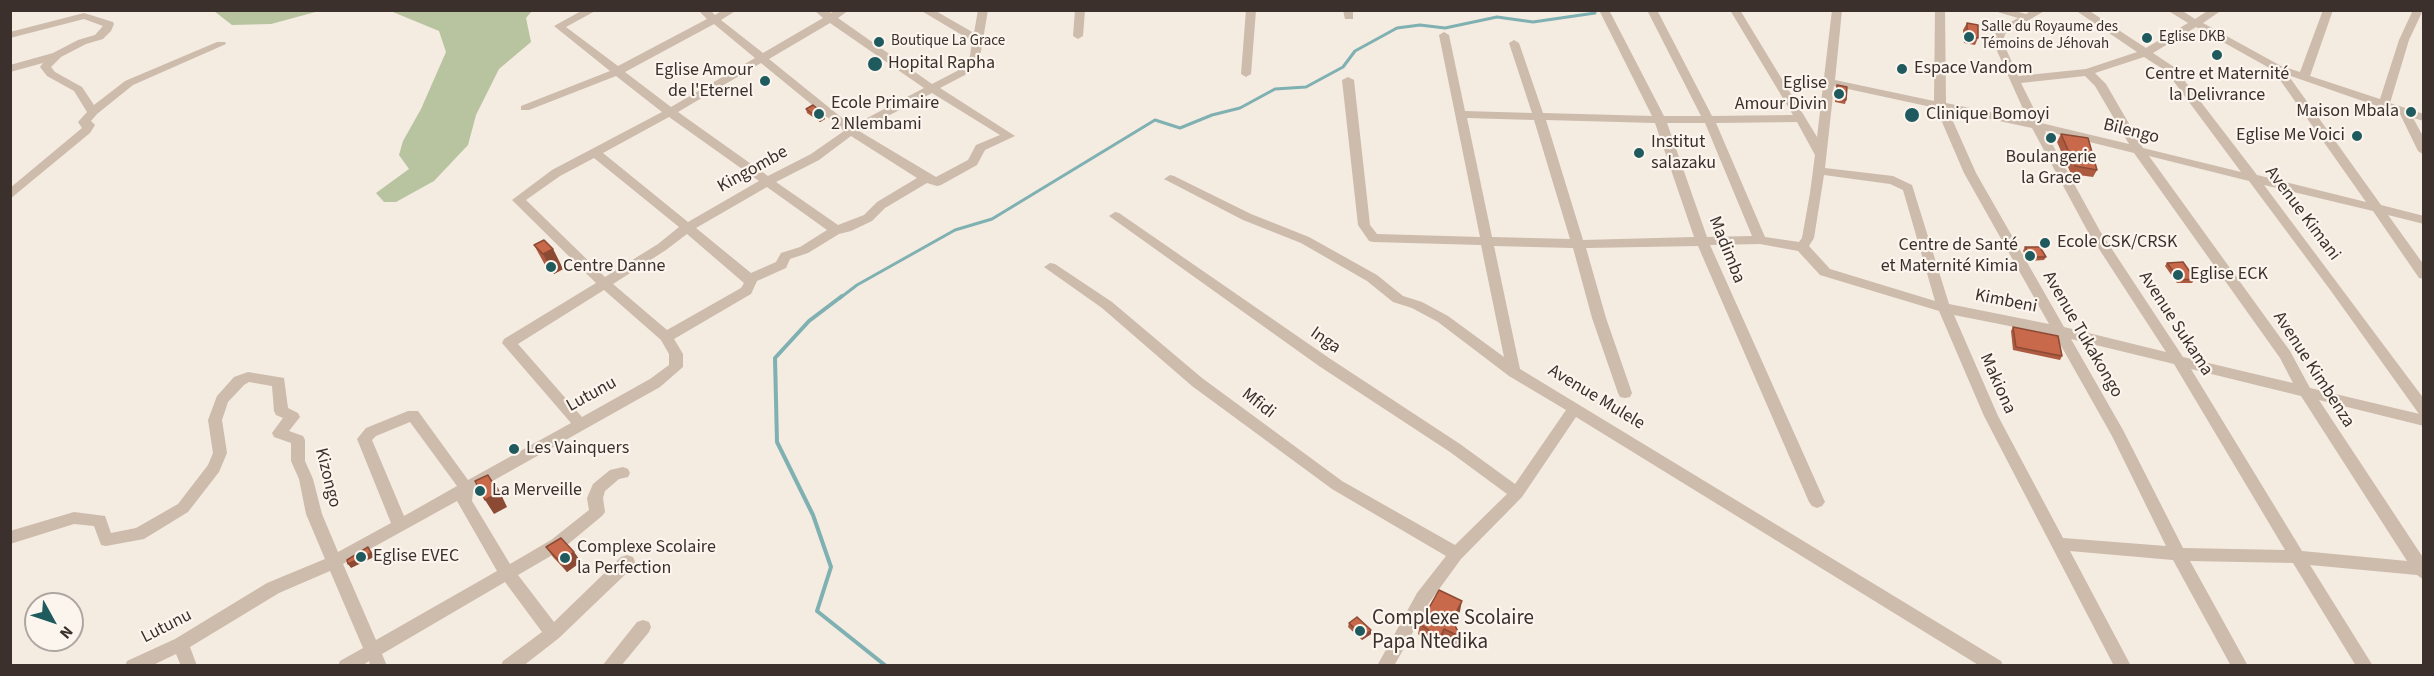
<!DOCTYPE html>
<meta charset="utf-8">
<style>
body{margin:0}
#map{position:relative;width:2434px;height:676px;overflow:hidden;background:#f4ebe1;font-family:"Source Sans 3",sans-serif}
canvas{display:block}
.frame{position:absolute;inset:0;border:12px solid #3b302b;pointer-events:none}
.north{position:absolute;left:24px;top:592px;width:60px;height:60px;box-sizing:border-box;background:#fbf5ee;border:2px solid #aea6a0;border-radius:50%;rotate:130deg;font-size:16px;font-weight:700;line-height:24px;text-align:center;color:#3b302b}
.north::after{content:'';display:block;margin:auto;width:21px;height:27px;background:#1f5a5e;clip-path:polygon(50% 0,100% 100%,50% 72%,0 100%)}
</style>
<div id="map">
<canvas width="2434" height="676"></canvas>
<div class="frame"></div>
<div class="north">N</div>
</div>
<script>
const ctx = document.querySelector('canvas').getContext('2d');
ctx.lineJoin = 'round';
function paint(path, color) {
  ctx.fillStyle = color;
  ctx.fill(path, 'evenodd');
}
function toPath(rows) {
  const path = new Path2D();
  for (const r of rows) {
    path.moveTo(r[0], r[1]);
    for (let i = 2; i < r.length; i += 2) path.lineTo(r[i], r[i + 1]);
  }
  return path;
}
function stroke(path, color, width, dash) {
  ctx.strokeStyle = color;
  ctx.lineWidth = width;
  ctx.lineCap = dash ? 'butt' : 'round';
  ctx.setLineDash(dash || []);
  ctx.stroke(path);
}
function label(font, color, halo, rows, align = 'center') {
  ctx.font = font + ' "Source Sans 3",sans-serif';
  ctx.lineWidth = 4.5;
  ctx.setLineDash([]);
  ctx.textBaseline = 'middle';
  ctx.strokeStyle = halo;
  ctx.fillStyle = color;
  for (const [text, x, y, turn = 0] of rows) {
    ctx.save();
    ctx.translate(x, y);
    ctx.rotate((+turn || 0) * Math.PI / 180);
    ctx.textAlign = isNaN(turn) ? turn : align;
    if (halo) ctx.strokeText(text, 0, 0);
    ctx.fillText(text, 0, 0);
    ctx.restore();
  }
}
paint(toPath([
 [214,11,214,10,319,11,271,24,232,25],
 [371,11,532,11,526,18,531,42,499,69,476,115,468,145,434,181,396,202,384,202,376,193,409,169,399,155,403,141,421,109,446,52,439,31,393,12]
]), '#b8c4a0');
stroke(toPath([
 [840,298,857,285,955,230,992,219,1155,120,1180,128,1212,115,1240,108,1275,89,1306,87,1343,67,1355,51,1397,28,1420,25,1445,28,1497,17,1533,22,1595,13]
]), '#7fb0b2', 3);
stroke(toPath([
 [842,296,809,321,775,358,777,442,813,515,831,567,817,611,886,666]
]), '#7fb0b2', 4);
paint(toPath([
 [583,10,597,10,566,27,618,66,707,19,698,10,710,10,715,15,723,10,737,10,721,20,763,53,823,18,814,10,827,10,831,13,836,10,849,10,838,18,932,84,957,71,970,56,972,41,920,10,934,10,974,33,978,10,988,10,980,57,965,75,940,88,1015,136,985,150,977,165,941,185,937,186,927,183,885,208,872,221,851,231,839,234,808,253,790,259,786,268,757,281,751,294,674,339,683,354,683,367,660,387,473,492,472,501,510,564,551,540,589,510,587,498,593,484,610,470,623,467,628,469,630,473,628,477,619,479,605,491,603,498,605,512,602,516,561,550,518,575,554,622,621,557,627,555,633,557,635,562,633,567,559,638,523,666,501,666,503,661,542,632,505,582,382,654,387,666,370,666,369,661,362,666,338,666,340,661,363,648,330,571,279,593,190,647,197,666,181,666,176,654,151,666,125,666,127,661,175,639,267,583,325,559,306,514,299,479,291,461,291,443,274,437,272,433,283,418,276,415,274,411,272,386,249,382,244,385,228,402,222,420,227,453,219,472,188,512,144,539,106,546,101,545,94,526,74,524,10,544,10,531,74,512,105,516,111,533,136,528,178,504,208,465,213,453,208,420,217,396,234,377,248,372,284,378,288,408,298,413,300,417,289,431,303,436,305,440,305,461,313,479,322,514,338,552,391,523,357,439,366,428,408,411,418,411,468,480,571,423,502,343,504,339,596,283,512,200,552,170,662,112,616,76,529,110,521,110,521,106,610,71,554,26,583,10],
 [830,23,924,88,852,126,769,59,830,23],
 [714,24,755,58,671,107,625,72,714,24],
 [761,63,844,131,811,154,768,176,678,112,761,63],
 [932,93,1000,135,976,145,968,160,936,177,859,131,932,93],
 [669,117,759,181,688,222,603,153,669,117],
 [851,136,917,178,877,202,864,215,838,225,776,182,819,160,851,136],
 [594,158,679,227,658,244,605,277,526,200,560,176,594,158],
 [767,187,827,230,800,247,781,253,776,262,751,273,696,228,767,187],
 [687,234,744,283,741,288,667,330,613,284,666,250,687,234],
 [604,290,661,340,669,354,669,365,650,379,582,417,518,344,604,290],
 [410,422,457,486,404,516,372,440,376,436,410,422],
 [457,501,497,571,376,640,343,564,457,501],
 [1075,10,1085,10,1083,36,1078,39,1073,36,1075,10],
 [1246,10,1256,10,1251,74,1246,77,1241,74,1246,10],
 [1343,10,1353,10,1353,19,1345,19,1343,10],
 [1599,10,1609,10,1664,116,1701,116,1647,10,1657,10,1712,116,1793,115,1730,10,1740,10,1817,137,1832,10,1842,10,1835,80,1934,101,1935,10,1945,10,1946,103,2028,120,1993,42,1996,30,2018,18,1991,10,2011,10,2026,14,2032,10,2046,10,2005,34,2003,42,2018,76,2086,69,2137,52,2075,10,2088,10,2146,48,2188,23,2167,10,2181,10,2195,19,2209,10,2222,10,2203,23,2281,66,2300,72,2323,10,2333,10,2310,76,2380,99,2399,40,2413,10,2423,10,2409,40,2390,103,2424,114,2424,121,2413,118,2424,138,2424,155,2418,151,2400,114,2288,75,2381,205,2424,216,2424,224,2388,215,2424,265,2424,279,2419,278,2373,211,2264,185,2424,399,2424,415,2419,414,2331,291,2249,181,2149,156,2290,351,2310,388,2424,415,2424,426,2319,400,2424,559,2424,580,2417,575,2310,565,2373,666,2356,666,2293,563,2190,561,2248,666,2231,666,2173,560,2070,551,2131,666,2114,666,1984,416,1939,311,1820,275,1798,251,1760,244,1710,245,1825,502,1822,506,1817,508,1812,506,1809,502,1698,246,1586,248,1606,318,1632,393,1630,397,1625,398,1620,397,1618,393,1592,318,1573,248,1494,246,1520,369,2001,661,2003,666,1980,666,1576,417,1522,497,1461,559,1429,603,1394,666,1377,666,1417,593,1446,556,1332,489,1192,386,1102,308,1044,267,1050,263,1055,264,1112,302,1202,378,1342,481,1455,545,1507,494,1450,452,1319,366,1109,216,1115,212,1119,213,1329,358,1460,444,1515,484,1566,410,1509,376,1438,322,1412,308,1393,302,1367,281,1301,243,1243,220,1164,179,1170,175,1174,176,1251,214,1309,237,1377,275,1403,296,1422,302,1448,316,1504,357,1481,245,1373,242,1369,241,1358,225,1342,80,1348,77,1354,80,1370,225,1377,234,1480,237,1439,35,1444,32,1449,35,1465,111,1532,113,1509,43,1514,40,1519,43,1543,113,1652,116,1599,10],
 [2196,27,2273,70,2366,202,2257,175,2174,67,2153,53,2196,27],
 [2144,57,2166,71,2241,172,2143,148,2106,84,2095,73,2144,57],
 [2085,76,2095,86,2129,144,2041,123,2021,83,2085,76],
 [1834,86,1936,108,1964,173,2049,324,1949,304,1912,185,1893,176,1825,168,1834,86],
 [1948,110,2032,128,2088,232,2166,352,2064,327,1976,173,1948,110],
 [1467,118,1534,120,1570,239,1492,237,1467,118],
 [1546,120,1655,123,1694,237,1583,240,1546,120],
 [1797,122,1815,155,1810,193,1802,238,1799,242,1765,237,1716,123,1797,122],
 [1667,123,1705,123,1752,236,1707,237,1667,123],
 [2045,131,2134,153,2280,358,2293,383,2183,357,2100,231,2045,131],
 [1824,175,1890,184,1903,190,1935,301,1830,269,1809,246,1814,238,1824,175],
 [1954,315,2055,335,2112,436,2166,546,2063,538,1998,416,1954,315],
 [2071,339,2174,364,2285,550,2183,548,2123,430,2071,339],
 [2191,369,2301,396,2407,561,2302,551,2191,369],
 [84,13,113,22,114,24,111,31,103,39,86,44,61,57,51,67,55,72,82,87,94,105,125,81,217,42,225,42,226,44,133,85,97,114,91,121,95,125,90,133,10,199,10,188,82,128,78,122,87,112,74,91,47,76,40,67,43,63,10,72,10,65,53,53,78,40,95,35,103,26,84,19,10,38,10,32,84,13],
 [643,620,649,622,651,627,649,632,621,666,602,666,637,622,643,620]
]), '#cdbbac');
paint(toPath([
 [1967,23,1978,38,1975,45,1964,43,1963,30],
 [1837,85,1846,100,1845,104,1835,102,1836,89],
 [806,109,825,115,825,119,820,122,807,113],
 [2061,134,2097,170,2093,177,2071,174,2057,142],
 [534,245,553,249,563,269,554,274,545,265],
 [2025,247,2046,257,2044,260,2029,261,2023,251],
 [2167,263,2195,279,2192,283,2177,283,2165,266],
 [2013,327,2062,356,2060,360,2013,350,2011,331],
 [546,547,574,552,581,562,567,572,553,557],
 [1460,611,1454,623,1461,637,1458,647,1442,639,1437,647,1418,634,1420,624],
 [1349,623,1371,630,1371,634,1362,640,1348,627]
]), '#ac5a40');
paint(toPath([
 [825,115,825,119,820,122,819,118],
 [553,249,563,269,554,274,543,254],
 [488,475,498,488,507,507,494,514,485,500],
 [368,547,371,551,374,557,351,568,348,564],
 [574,552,581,562,567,572,560,562],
 [1462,601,1460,611,1450,630,1452,620],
 [1444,629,1442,639,1437,647,1440,638],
 [1371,630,1371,634,1362,640,1363,637]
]), '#8c4a34');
const building = toPath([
 [1967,23,1978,25,1978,38,1967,36,1967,23],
 [1837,85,1847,87,1846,100,1836,98,1837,85],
 [813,105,825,115,819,118,806,109,813,105],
 [2061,134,2088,138,2097,170,2075,166,2061,134],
 [544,240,553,249,543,254,534,245,544,240],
 [2025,247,2040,247,2046,257,2031,257,2025,247],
 [2183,262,2195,279,2180,280,2167,263,2183,262],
 [2013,327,2058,336,2062,356,2016,347,2013,327],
 [488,475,498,493,485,500,475,481,488,475],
 [561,538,574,552,560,562,546,547,561,538],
 [368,547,371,553,348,564,347,560,368,547],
 [1439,590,1462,601,1452,620,1461,637,1444,629,1440,638,1420,624,1439,590],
 [1357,617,1371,630,1363,637,1349,623,1357,617]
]);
paint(building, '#c8694b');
stroke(building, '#8c4a34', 1.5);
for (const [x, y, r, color] of [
 [1969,37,6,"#1f5a5e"],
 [2147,38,6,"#1f5a5e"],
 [879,42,6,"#1f5a5e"],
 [2217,55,6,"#1f5a5e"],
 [875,64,8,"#1f5a5e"],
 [1902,69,6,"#1f5a5e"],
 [765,81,6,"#1f5a5e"],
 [1839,94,6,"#1f5a5e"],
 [2411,112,6,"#1f5a5e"],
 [819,114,6,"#1f5a5e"],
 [1912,115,8,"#1f5a5e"],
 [2357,136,6,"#1f5a5e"],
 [2051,138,6,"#1f5a5e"],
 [1639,153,6,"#1f5a5e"],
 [2045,243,6,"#1f5a5e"],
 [2030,256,6,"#1f5a5e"],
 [551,267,6,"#1f5a5e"],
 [2178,275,6,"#1f5a5e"],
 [514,449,6,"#1f5a5e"],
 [480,491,6,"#1f5a5e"],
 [361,557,6,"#1f5a5e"],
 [565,558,6,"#1f5a5e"],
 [1360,631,6,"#1f5a5e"]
]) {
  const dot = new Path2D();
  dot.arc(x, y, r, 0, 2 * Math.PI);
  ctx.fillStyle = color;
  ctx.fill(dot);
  stroke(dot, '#fbf5ee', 2);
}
label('15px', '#3b302b', '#fbf5ee', [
 ["Salle du Royaume des",1981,28],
 ["Témoins de Jéhovah",1981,45],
 ["Eglise DKB",2159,38],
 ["Boutique La Grace",891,42]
], 'left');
label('18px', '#3b302b', '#fbf5ee', [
 ["Hopital Rapha",888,64],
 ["Espace Vandom",1914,69],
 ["Eglise Amour",753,71,"right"],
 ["de l'Eternel",753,92,"right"],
 ["Centre et Maternité",2217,75,"center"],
 ["la Delivrance",2217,96,"center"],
 ["Eglise",1827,84,"right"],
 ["Amour Divin",1827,105,"right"],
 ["Ecole Primaire",831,104],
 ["2 Nlembami",831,125],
 ["Maison Mbala",2399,112,"right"],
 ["Clinique Bomoyi",1926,115],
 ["Eglise Me Voici",2345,136,"right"],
 ["Institut",1651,143],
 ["salazaku",1651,164],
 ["Boulangerie",2051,158,"center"],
 ["la Grace",2051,179,"center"],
 ["Ecole CSK/CRSK",2057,243],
 ["Centre de Santé",2018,246,"right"],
 ["et Maternité Kimia",2018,267,"right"],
 ["Centre Danne",563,267],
 ["Eglise ECK",2190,275],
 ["Les Vainquers",526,449],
 ["La Merveille",492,491],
 ["Complexe Scolaire",577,548],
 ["la Perfection",577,569],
 ["Eglise EVEC",373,557]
], 'left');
label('18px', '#3b302b', '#fbf5ee', [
 ["Bilengo",2131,132,14],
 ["Kingombe",753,170,-29],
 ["Avenue Kimani",2302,214,53],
 ["Madimba",1726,250,68],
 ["Kimbeni",2006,302,11],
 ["Avenue Sukama",2175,324,57],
 ["Avenue Tukakongo",2082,335,60],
 ["Inga",1325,341,35],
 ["Avenue Kimbenza",2313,370,57],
 ["Makiona",1997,384,66],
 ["Lutunu",592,395,-29],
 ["Avenue Mulele",1596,398,31],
 ["Mfidi",1258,404,38],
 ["Kizongo",327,478,76],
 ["Lutunu",167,627,-27]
]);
label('21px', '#3b302b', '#fbf5ee', [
 ["Complexe Scolaire",1372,619],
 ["Papa Ntedika",1372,643]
], 'left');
</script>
